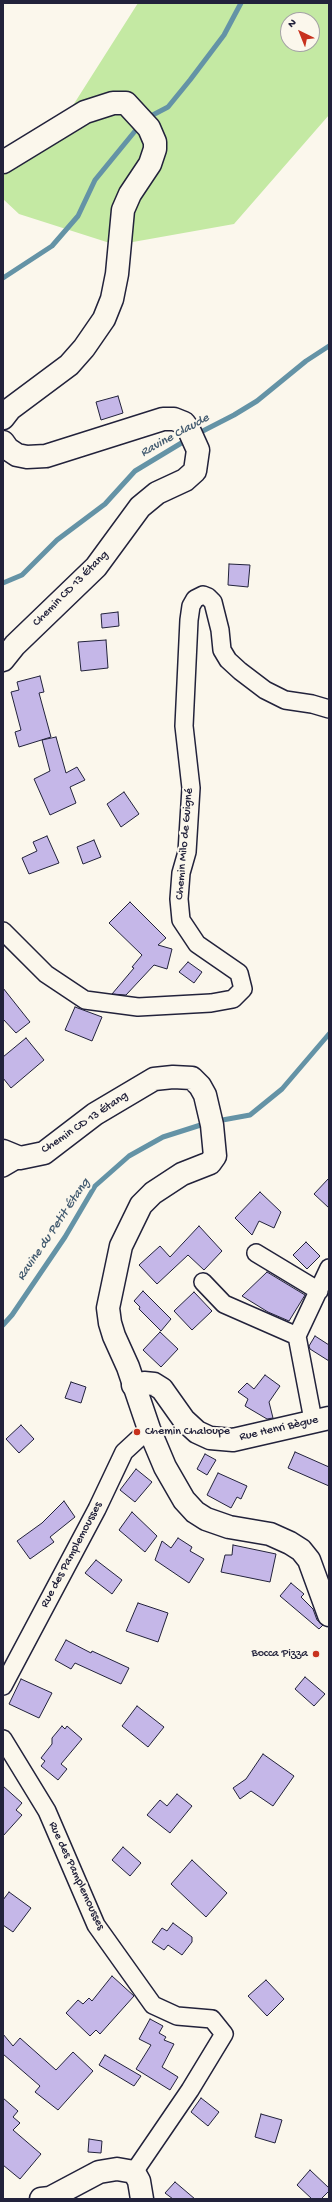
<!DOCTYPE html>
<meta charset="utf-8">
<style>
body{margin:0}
#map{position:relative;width:332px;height:2202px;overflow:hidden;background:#fbf7ec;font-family:"Gochi Hand",sans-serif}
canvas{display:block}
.frame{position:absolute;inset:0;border:4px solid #22223b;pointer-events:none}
.north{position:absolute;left:280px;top:12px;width:40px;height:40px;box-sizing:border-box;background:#fbf7ec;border:1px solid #a4a2a5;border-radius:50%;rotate:317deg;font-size:11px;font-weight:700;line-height:16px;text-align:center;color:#22223b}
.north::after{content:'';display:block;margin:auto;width:14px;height:18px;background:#c8321e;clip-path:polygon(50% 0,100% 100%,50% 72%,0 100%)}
</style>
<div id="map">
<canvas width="332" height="2202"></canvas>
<div class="frame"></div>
<div class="north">N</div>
</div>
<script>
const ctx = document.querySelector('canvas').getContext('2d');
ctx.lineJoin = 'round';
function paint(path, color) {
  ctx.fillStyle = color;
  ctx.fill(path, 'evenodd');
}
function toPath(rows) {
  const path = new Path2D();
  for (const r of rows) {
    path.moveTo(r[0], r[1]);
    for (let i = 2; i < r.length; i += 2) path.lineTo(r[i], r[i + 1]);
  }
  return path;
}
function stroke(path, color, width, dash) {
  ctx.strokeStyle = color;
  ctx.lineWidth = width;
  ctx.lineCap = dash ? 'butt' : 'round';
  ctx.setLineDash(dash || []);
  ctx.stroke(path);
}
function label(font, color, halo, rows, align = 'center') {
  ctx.font = font + ' "Gochi Hand",sans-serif';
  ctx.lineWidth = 4;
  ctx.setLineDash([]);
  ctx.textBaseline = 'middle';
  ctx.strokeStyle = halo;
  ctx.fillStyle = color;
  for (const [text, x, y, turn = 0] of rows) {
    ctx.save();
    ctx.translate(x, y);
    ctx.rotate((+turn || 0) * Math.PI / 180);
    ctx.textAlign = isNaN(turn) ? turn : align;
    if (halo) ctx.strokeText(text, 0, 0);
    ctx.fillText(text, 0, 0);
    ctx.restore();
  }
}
paint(toPath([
 [138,3,329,3,329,115,234,224,116,245,19,214,3,199,3,158,51,140],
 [288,20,312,20,312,44,288,44]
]), '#c4e9a3');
stroke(toPath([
 [147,118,168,107,190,80,224,35,241,3],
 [3,278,52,246,78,216,95,180,140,125],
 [197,434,234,415,257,401,306,361,329,346],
 [3,583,22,575,57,540,105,504,135,471,188,439],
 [217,1121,250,1115,282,1089,329,1034],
 [3,1325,12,1315,65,1237,95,1186,129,1156,163,1137,207,1123]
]), '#6493a6', 5);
const building = toPath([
 [118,396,123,413,101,420,96,402,118,396],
 [229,564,250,565,248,587,228,585,229,564],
 [118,612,119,626,102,628,101,614,118,612],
 [106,640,108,668,81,671,78,642,106,640],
 [40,676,44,692,39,693,51,737,19,747,15,732,21,730,11,692,19,690,17,682,40,676],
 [56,737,66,773,77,767,85,780,70,787,76,803,50,815,34,779,50,771,42,740,56,737],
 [124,792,139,814,121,827,107,804,124,792],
 [47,836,59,863,29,874,22,858,37,851,33,842,47,836],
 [94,840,101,857,83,864,77,847,94,840],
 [130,902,166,938,158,945,172,949,167,969,154,965,126,995,112,994,134,968,132,967,142,955,109,923,130,902],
 [188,962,202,972,194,983,179,972,188,962],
 [3,988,30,1022,16,1033,3,1019,3,988],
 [75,1007,102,1017,92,1041,65,1030,75,1007],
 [26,1038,44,1060,11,1088,3,1078,3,1057,26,1038],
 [329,1178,329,1208,314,1194,329,1178],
 [260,1192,281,1212,274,1228,259,1221,252,1235,235,1218,260,1192],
 [199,1226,222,1251,204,1270,188,1255,157,1284,139,1265,160,1246,170,1257,199,1226],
 [306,1242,320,1256,307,1269,293,1255,306,1242],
 [267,1272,305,1295,289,1321,268,1312,242,1296,267,1272],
 [143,1291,171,1319,161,1331,139,1309,140,1307,134,1301,143,1291],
 [194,1292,212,1311,192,1330,174,1311,194,1292],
 [160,1332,178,1349,161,1367,143,1350,160,1332],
 [315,1336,329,1345,329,1361,310,1349,309,1346,315,1336],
 [265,1375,280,1386,269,1402,273,1418,267,1419,245,1406,248,1399,238,1392,247,1383,254,1389,265,1375],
 [71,1382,86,1387,81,1403,65,1398,71,1382],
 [21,1425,34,1439,19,1453,6,1439,21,1425],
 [295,1452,329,1467,329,1486,288,1468,295,1452],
 [205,1454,216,1460,207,1475,197,1469,205,1454],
 [136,1469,152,1482,135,1502,120,1490,136,1469],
 [218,1473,247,1486,241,1499,237,1497,231,1508,207,1495,218,1473],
 [64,1501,75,1517,50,1537,54,1542,30,1559,17,1541,42,1523,64,1501],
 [132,1512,157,1536,145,1552,119,1530,132,1512],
 [178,1538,192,1547,190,1551,204,1559,189,1583,155,1560,162,1541,171,1548,178,1538],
 [233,1545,276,1554,270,1582,221,1572,225,1555,232,1555,233,1545],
 [96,1560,122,1580,112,1594,85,1573,96,1560],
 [291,1583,304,1594,301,1597,313,1609,317,1620,323,1625,319,1629,280,1596,291,1583],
 [138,1603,168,1613,158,1642,126,1631,138,1603],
 [66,1640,91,1653,92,1651,129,1668,121,1684,75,1663,71,1669,55,1660,66,1640],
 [305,1677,325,1694,314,1706,295,1689,305,1677],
 [21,1679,52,1693,39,1718,9,1704,21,1679],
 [137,1706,164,1727,148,1747,122,1726,137,1706],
 [62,1726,65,1729,67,1726,82,1739,61,1764,67,1769,58,1780,41,1766,45,1761,41,1758,52,1744,52,1738,62,1726],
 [263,1754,294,1776,273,1806,251,1791,240,1799,233,1788,246,1779,263,1754],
 [3,1786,22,1803,16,1810,22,1815,3,1836,3,1786],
 [177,1794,192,1806,170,1833,147,1815,160,1800,167,1806,177,1794],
 [123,1847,141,1863,130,1876,112,1860,123,1847],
 [192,1860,227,1893,206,1917,171,1884,192,1860],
 [9,1892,31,1908,13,1932,3,1925,3,1900,9,1892],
 [173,1923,192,1937,192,1942,182,1955,168,1945,164,1950,152,1942,162,1928,167,1931,173,1923],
 [112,1976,134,1996,100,2034,96,2030,90,2036,66,2013,78,2000,83,2004,89,1998,92,2001,112,1976],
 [266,1980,284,1999,267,2016,248,1996,266,1980],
 [150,2019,163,2026,159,2033,166,2037,164,2040,174,2044,162,2067,178,2077,170,2090,136,2069,151,2045,139,2039,150,2019],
 [3,2034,13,2046,20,2038,56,2070,73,2052,93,2071,58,2110,35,2092,40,2086,3,2054,3,2034],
 [105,2055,141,2076,134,2086,99,2065,105,2055],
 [3,2098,18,2111,13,2117,20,2123,13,2130,41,2154,20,2179,3,2165,3,2098],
 [201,2098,219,2112,208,2126,191,2112,201,2098],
 [261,2114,282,2120,275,2143,255,2137,261,2114],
 [89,2139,102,2141,101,2153,88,2152,89,2139],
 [310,2170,329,2188,329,2191,321,2199,312,2199,297,2185,310,2170],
 [175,2182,195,2199,173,2199,165,2193,175,2182]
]);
paint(building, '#c5b7e8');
stroke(building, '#22223b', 1);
const minor = toPath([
 [3,931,46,974,85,1000,138,1007,211,1003,233,999,243,989,239,973,197,944,181,920,179,899,181,873,187,852,191,788,184,726,189,620,191,606,195,599,203,595,208,597,213,602,220,630,222,650,228,660,240,671,265,690,285,700,312,704,329,709],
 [3,1168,20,1158],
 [256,1253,319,1291],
 [203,1282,224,1304,297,1336],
 [313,1420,297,1336,329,1268],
 [3,1686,97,1509,124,1452,149,1429],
 [3,1739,47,1811,96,1925,153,2005,177,2016,212,2019,224,2034,190,2090,134,2172]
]);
const tertiary = toPath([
 [133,1385,144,1383,154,1384,162,1389,184,1420,197,1432,210,1438,233,1440,329,1418]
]);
const secondary = toPath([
 [3,162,85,112,113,103,126,103,149,128,155,142,155,149,150,164,130,194,123,210,117,274,112,299,104,319,84,348,69,365,10,409,3,418],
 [3,442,8,449,17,455,27,457,46,456,163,419,174,419,184,423,189,430,198,450,195,471,185,480,157,493,140,507,96,567,15,645,3,660],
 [3,1151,20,1158,44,1153,95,1114,154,1079,173,1077,192,1078,200,1086,205,1095,212,1125,215,1156,210,1163,182,1174,153,1193,141,1205,121,1246,108,1308,110,1323,114,1336,128,1367,149,1429,165,1467,184,1500,195,1512,206,1519,229,1527,270,1534,290,1543,301,1550,309,1560,329,1615],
 [41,2199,50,2198,99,2172,117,2169,134,2172,139,2181,142,2199]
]);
stroke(minor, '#22223b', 20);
stroke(tertiary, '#22223b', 25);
stroke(secondary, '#22223b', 25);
stroke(minor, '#fbf7ec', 17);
stroke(tertiary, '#fbf7ec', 22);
stroke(secondary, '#fbf7ec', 22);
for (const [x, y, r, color] of [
 [137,1432,4,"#c8321e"],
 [316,1654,4,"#c8321e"]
]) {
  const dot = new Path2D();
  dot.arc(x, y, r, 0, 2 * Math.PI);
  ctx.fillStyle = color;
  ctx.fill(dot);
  stroke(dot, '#fbf7ec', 1.5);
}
label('12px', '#22223b', '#fbf7ec', [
 ["Chemin CD 13 Étang",71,589,-45],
 ["Chemin Milo de Guigné",185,844,-85],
 ["Chemin CD 13 Étang",85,1123,-34],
 ["Rue Henri Bègue",279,1429,-13],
 ["Rue des Pamplemousses",72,1555,-62],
 ["Rue des Pamplemousses",76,1876,65]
]);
label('12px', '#22223b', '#fbf7ec', [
 ["Chemin Chaloupe",145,1432],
 ["Bocca Pizza",308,1654,"right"]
], 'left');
label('italic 13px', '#435b70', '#fbf7ec', [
 ["Ravine Claude",175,436,-29],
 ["Ravine du Petit Étang",54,1230,-56]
]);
</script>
